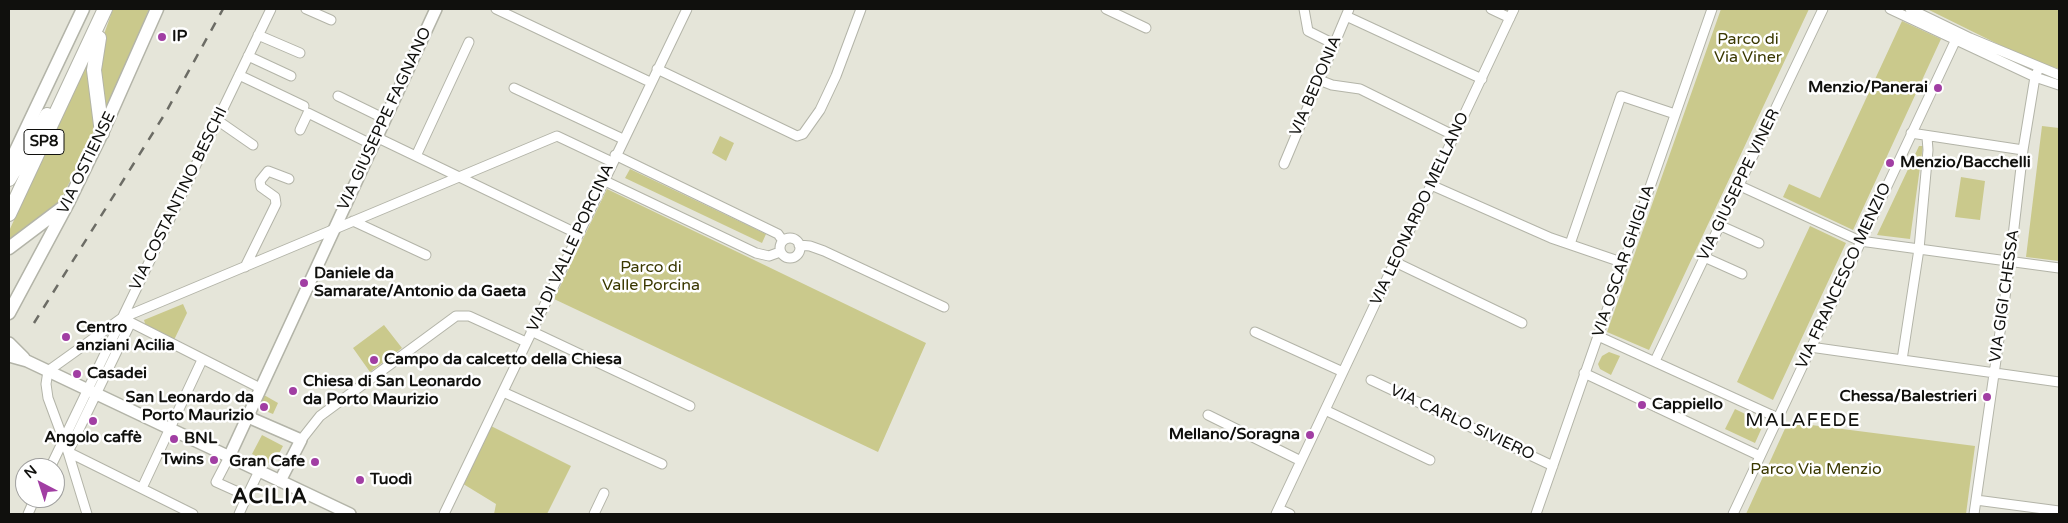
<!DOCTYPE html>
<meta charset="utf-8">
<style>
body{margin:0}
#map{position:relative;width:2068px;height:523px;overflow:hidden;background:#e5e5d9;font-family:"Varela Round",sans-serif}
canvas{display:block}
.frame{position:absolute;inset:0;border:10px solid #10100d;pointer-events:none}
.north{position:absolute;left:15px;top:458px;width:50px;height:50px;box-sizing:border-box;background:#fff;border:1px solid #9f9f9e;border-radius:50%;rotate:320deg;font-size:14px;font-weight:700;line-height:20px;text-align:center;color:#10100d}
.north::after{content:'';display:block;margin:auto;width:18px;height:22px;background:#a13ea3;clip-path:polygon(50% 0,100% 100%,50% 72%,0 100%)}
</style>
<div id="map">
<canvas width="2068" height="523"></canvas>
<div class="frame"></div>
<div class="north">N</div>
</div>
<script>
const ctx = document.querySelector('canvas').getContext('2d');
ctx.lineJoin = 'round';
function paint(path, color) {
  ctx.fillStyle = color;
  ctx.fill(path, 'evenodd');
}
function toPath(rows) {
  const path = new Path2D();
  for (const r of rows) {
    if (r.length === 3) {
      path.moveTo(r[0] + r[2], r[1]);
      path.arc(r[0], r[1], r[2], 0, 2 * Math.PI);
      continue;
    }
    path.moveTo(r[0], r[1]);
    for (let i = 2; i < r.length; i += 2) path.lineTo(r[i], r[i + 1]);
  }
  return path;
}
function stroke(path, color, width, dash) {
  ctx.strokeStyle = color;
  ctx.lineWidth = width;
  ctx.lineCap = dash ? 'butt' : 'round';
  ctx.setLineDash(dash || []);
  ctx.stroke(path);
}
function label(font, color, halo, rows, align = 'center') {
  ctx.font = font + ' "Varela Round",sans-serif';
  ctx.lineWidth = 5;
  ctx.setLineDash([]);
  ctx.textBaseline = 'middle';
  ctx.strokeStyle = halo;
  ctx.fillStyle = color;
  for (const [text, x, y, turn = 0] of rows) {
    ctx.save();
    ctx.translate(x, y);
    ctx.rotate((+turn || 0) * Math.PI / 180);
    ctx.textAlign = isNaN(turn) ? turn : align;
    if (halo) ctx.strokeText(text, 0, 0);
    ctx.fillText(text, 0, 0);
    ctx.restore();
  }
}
paint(toPath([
 [113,9,149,9,105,118,98,51],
 [1721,9,1809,9,1649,350,1607,332],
 [1927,9,2059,9,2059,69,2026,58],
 [1902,21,1941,39,1853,230,1783,197,1789,184,1820,198],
 [88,59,87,74,95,119,92,138,60,201,9,242,9,231],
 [2042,126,2059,128,2059,261,2026,257],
 [720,136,734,143,726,161,712,153],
 [1919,146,1923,146,1910,239,1877,235],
 [630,169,766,234,762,243,625,178],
 [1961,177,1985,181,1980,220,1955,217],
 [607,189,926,343,878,452,554,299],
 [1810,226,1846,243,1773,400,1737,382],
 [183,304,187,313,174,340,147,330,144,320],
 [384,325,402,348,370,372,353,348],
 [1609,352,1620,356,1611,375,1600,369,1598,364,1602,356],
 [264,395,278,403,273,414,258,408],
 [1735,409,1764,423,1755,443,1725,429],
 [1788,422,1975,446,1966,514,1746,514],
 [487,424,571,466,547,514,494,514,496,504,460,482],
 [262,435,283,446,273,465,252,454]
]), '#cac98c');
const minor = toPath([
 [306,9,331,20],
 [496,9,650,82],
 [1106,9,1146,28],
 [1304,9,1308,31,1334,44],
 [1491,9,1510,18],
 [1890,9,2035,77,2059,85],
 [1910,9,1970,38,2059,75],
 [1346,16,1482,79],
 [258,35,300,53],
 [248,56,291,76],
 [657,69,797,136,803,134,820,110,836,76,861,9],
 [239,75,304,106],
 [1319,80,1332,85,1360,89,1455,136],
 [514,88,623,139],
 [338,96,385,119],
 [217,120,253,145],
 [300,130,308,113,373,145],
 [1911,133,2023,150],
 [376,137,578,234],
 [615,155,778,234,783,241],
 [416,156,469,42],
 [1284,164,1349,9],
 [603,180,756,253,769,256,780,252],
 [1431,185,1551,238,1624,263],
 [1738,185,1860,241,2059,268],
 [353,221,426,255],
 [1719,225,1759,243],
 [790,248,10],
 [1570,244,1621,96,1675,114],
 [799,245,810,246,824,251,944,307],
 [1704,257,1742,274],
 [1395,262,1522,323],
 [245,267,276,204,275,197,261,187,260,181,268,171,289,179],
 [122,318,260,388],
 [531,331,690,406],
 [1255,332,1343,372],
 [1598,336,1778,418],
 [1810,347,2059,382],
 [1902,360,1919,249,1928,150,1927,137],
 [1655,361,1823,9],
 [1584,373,1760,456],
 [1371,380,1553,466],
 [503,392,662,464],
 [1325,410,1430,460],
 [1208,415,1301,461],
 [301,440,320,416,456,316,469,316,526,342],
 [68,452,130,324],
 [68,452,193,514],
 [229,457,216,482,247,496,259,471],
 [50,468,271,9],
 [142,488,202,360],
 [1976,500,2059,511],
 [1279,509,1290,514],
 [28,514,35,498],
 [87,514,68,452,48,398,46,384,48,371,122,318,557,136,612,162],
 [239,514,247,496],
 [444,514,687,9],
 [594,514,604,493],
 [1276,514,1514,9],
 [1536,514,1712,9],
 [1733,514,1959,33],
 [1974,514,2010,262,2023,150,2035,77,2039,68]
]);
const tertiary = toPath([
 [9,343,24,358],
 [9,356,27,361,350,514],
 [248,417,301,440,280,481],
 [229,457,436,9]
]);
const secondary = toPath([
 [9,165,83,9],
 [9,248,66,205],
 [9,313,68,203,102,133,157,9]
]);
const primary = toPath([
 [99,38,94,70,102,133],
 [9,179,47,115],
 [9,214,105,9]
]);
stroke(minor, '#b3b4a8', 11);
stroke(tertiary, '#b3b4a8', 14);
stroke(secondary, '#b3b4a8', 15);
stroke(primary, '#b3b4a8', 16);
stroke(minor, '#fff', 9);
stroke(tertiary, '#fff', 11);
stroke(secondary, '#fff', 12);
stroke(primary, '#fff', 14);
stroke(toPath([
 [34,323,166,112,223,9]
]), '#6c6c65', 2.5, [9, 9]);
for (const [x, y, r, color] of [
 [162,37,5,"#a13ea3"],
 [1938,88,5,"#a13ea3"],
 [1890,163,5,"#a13ea3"],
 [304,283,5,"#a13ea3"],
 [66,337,5,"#a13ea3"],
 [374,360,5,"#a13ea3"],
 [77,374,5,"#a13ea3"],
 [293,391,5,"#a13ea3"],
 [1987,397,5,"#a13ea3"],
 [1642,405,5,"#a13ea3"],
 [264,407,5,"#a13ea3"],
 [93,421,5,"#a13ea3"],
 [1310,435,5,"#a13ea3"],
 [174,439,5,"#a13ea3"],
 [214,460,5,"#a13ea3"],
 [315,462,5,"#a13ea3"],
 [360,480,5,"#a13ea3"]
]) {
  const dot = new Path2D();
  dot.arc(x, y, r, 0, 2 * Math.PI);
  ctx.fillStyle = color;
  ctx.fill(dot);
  stroke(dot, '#fff', 2);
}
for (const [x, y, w] of [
 [44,142,40]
]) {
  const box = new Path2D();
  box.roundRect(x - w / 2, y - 12.5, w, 25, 4);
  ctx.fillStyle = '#fff';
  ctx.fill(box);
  stroke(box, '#10100d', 1);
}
label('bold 15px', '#10100d', null, [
 ["SP8",44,142]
]);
label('bold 16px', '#10100d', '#fff', [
 ["IP",172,37],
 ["Menzio/Panerai",1928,88,"right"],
 ["Menzio/Bacchelli",1900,163],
 ["Daniele da",314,274],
 ["Samarate/Antonio da Gaeta",314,292],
 ["Centro",76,328],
 ["anziani Acilia",76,346],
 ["Campo da calcetto della Chiesa",384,360],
 ["Casadei",87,374],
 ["Chiesa di San Leonardo",303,382],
 ["da Porto Maurizio",303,400],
 ["Chessa/Balestrieri",1977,397,"right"],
 ["San Leonardo da",254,398,"right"],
 ["Porto Maurizio",254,416,"right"],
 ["Cappiello",1652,405],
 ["Mellano/Soragna",1300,435,"right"],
 ["Angolo caffè",93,438,"center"],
 ["BNL",184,439],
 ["Twins",204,460,"right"],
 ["Gran Cafe",305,462,"right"],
 ["Tuodì",370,480]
], 'left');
label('16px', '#3a3800', '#fff', [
 ["Parco di",1748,40],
 ["Via Viner",1748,58],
 ["Parco di",651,268],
 ["Valle Porcina",651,286],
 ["Parco Via Menzio",1816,470]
]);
label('16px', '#10100d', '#fff', [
 ["VIA BEDONIA",1316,86,-67],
 ["VIA GIUSEPPE FAGNANO",385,119,-65],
 ["VIA OSTIENSE",87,163,-64],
 ["VIA GIUSEPPE VINER",1739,185,-64],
 ["VIA COSTANTINO BESCHI",179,199,-64],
 ["VIA LEONARDO MELLANO",1420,209,-65],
 ["VIA DI VALLE PORCINA",571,248,-65],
 ["VIA OSCAR GHIGLIA",1624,261,-71],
 ["VIA FRANCESCO MENZIO",1844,276,-65],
 ["VIA GIGI CHESSA",2005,296,-82],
 ["VIA CARLO SIVIERO",1462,423,25]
]);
ctx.letterSpacing = '1px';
label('19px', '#10100d', '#fff', [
 ["MALAFEDE",1803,421]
]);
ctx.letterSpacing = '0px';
ctx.letterSpacing = '1px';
label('bold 21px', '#10100d', '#fff', [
 ["ACILIA",270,497]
]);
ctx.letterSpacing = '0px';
</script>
